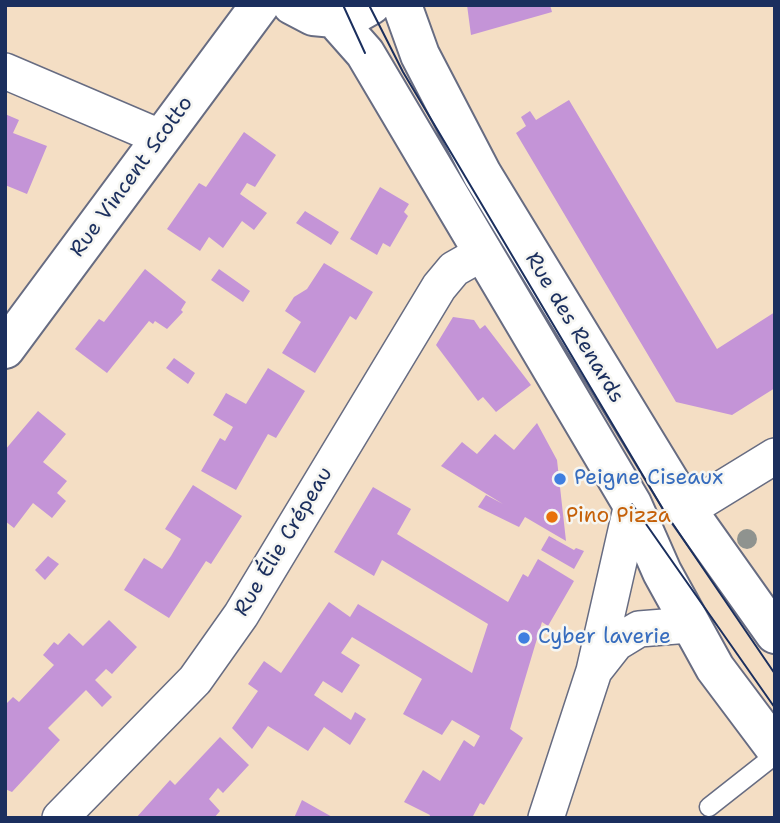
<!DOCTYPE html>
<meta charset="utf-8">
<style>
body{margin:0}
#map{position:relative;width:780px;height:823px;overflow:hidden;background:#f4dec4;font-family:"Shantell Sans",sans-serif}
canvas{display:block}
.frame{position:absolute;inset:0;border:7px solid #1b2f5e;pointer-events:none}
</style>
<div id="map">
<canvas width="780" height="823"></canvas>
<div class="frame"></div>
</div>
<script>
const ctx = document.querySelector('canvas').getContext('2d');
ctx.lineJoin = 'round';
function paint(path, color) {
  ctx.fillStyle = color;
  ctx.fill(path, 'evenodd');
}
function toPath(rows) {
  const path = new Path2D();
  for (const r of rows) {
    path.moveTo(r[0], r[1]);
    for (let i = 2; i < r.length; i += 2) path.lineTo(r[i], r[i + 1]);
  }
  return path;
}
function stroke(path, color, width, dash) {
  ctx.strokeStyle = color;
  ctx.lineWidth = width;
  ctx.lineCap = dash ? 'butt' : 'round';
  ctx.setLineDash(dash || []);
  ctx.stroke(path);
}
function label(font, color, halo, rows, align = 'center') {
  ctx.font = font + ' "Shantell Sans",sans-serif';
  ctx.lineWidth = 5;
  ctx.setLineDash([]);
  ctx.textBaseline = 'middle';
  ctx.strokeStyle = halo;
  ctx.fillStyle = color;
  for (const [text, x, y, turn = 0] of rows) {
    ctx.save();
    ctx.translate(x, y);
    ctx.rotate((+turn || 0) * Math.PI / 180);
    ctx.textAlign = isNaN(turn) ? turn : align;
    if (halo) ctx.strokeText(text, 0, 0);
    ctx.fillText(text, 0, 0);
    ctx.restore();
  }
}
paint(toPath([
 [467,5,550,5,552,12,471,35],
 [569,100,717,349,775,312,775,388,732,415,676,402,516,133,526,126,521,117,530,111,536,120],
 [5,114,19,120,13,133,47,146,27,194,5,185],
 [244,132,276,155,255,187,247,183,240,194,267,213,254,230,242,221,223,248,209,237,200,251,167,229,199,183,206,187],
 [380,187,409,204,404,212,408,216,390,247,383,243,377,255,350,239],
 [305,211,339,232,331,245,296,223],
 [324,263,373,292,356,320,350,316,315,373,282,353,301,322,285,311,294,297,307,289],
 [145,269,186,302,181,310,183,312,167,329,155,321,153,324,149,321,107,373,75,349,99,319,104,322],
 [219,269,250,291,243,302,211,280],
 [453,317,474,320,480,329,485,325,531,385,496,412,483,397,478,401,436,345],
 [174,358,195,373,188,384,166,368],
 [268,368,305,391,276,438,268,434,236,490,201,471,220,438,225,441,233,427,213,415,226,393,246,404],
 [38,411,66,434,43,462,67,481,57,493,66,501,52,518,33,503,14,528,5,521,5,450],
 [537,423,557,460,566,541,525,517,519,527,478,507,486,495,503,504,441,466,462,442,477,454,495,434,514,450],
 [193,485,242,516,211,564,206,561,169,618,124,590,144,558,162,569,171,556,181,539,165,529],
 [373,487,411,509,397,534,508,602,523,574,528,577,538,559,574,581,548,626,542,622,510,729,523,738,484,805,480,803,472,818,429,818,430,815,404,802,423,770,440,781,464,740,474,747,480,736,452,720,442,735,403,714,422,679,352,637,341,653,360,665,342,693,323,681,314,695,351,720,355,712,366,719,350,745,324,727,308,751,268,726,252,749,232,728,258,691,248,684,264,661,281,673,329,602,350,617,358,604,472,673,488,624,382,560,374,576,334,552],
 [549,536,574,550,576,548,584,551,574,569,541,550],
 [48,556,59,564,45,580,35,570],
 [109,620,137,647,112,674,106,669,95,680,112,697,102,707,86,690,48,728,60,740,12,792,5,789,5,705,13,697,19,702,54,665,43,655,54,642,58,645,69,633,83,646],
 [220,737,249,765,223,793,218,788,209,799,220,811,214,818,136,818,170,780,175,785],
 [302,800,334,818,294,818]
]), '#c494d7');
const service = toPath([
 [709,807,775,755]
]);
const minor = toPath([
 [5,71,162,138],
 [687,510,775,456],
 [594,671,616,643,639,629,689,625],
 [60,818,195,680,241,615,439,287,454,269,484,252],
 [546,818,594,671,632,504]
]);
const tertiary = toPath([
 [292,5,313,16,334,18,357,13,371,5],
 [402,5,420,55,482,174,687,510,775,634],
 [334,18,365,53,632,504,662,572,715,668,775,748],
 [5,349,260,5]
]);
stroke(service, '#676c82', 21);
stroke(minor, '#676c82', 38);
stroke(tertiary, '#676c82', 42);
stroke(service, '#fff', 18);
stroke(minor, '#fff', 35);
stroke(tertiary, '#fff', 38);
stroke(toPath([
 [343,5,365,53],
 [369,5,403,72,664,511,775,674],
 [632,504,775,708]
]), '#1b2f5e', 2);
ctx.fillStyle = '#8f938f';
for (const [x, y] of [
 [747,539]
]) {
  ctx.beginPath();
  ctx.arc(x, y, 10, 0, 2 * Math.PI);
  ctx.fill();
}
for (const [x, y, r, color] of [
 [560,479,7,"#3f7fe0"],
 [552,517,7,"#e8710a"],
 [524,638,7,"#3f7fe0"]
]) {
  const dot = new Path2D();
  dot.arc(x, y, r, 0, 2 * Math.PI);
  ctx.fillStyle = color;
  ctx.fill(dot);
  stroke(dot, '#f6f6f2', 2.5);
}
label('21px', '#1b2f5e', '#f6f6f2', [
 ["Rue Vincent Scotto",132,177,-54],
 ["Rue des Renards",574,328,59],
 ["Rue Élie Crépeau",284,542,-59]
]);
label('21px', '#366cbe', '#f6f6f2', [
 ["Peigne Ciseaux",574,479],
 ["Cyber laverie",538,638]
], 'left');
label('21px', '#c56008', '#f6f6f2', [
 ["Pino Pizza",566,517]
], 'left');
</script>
